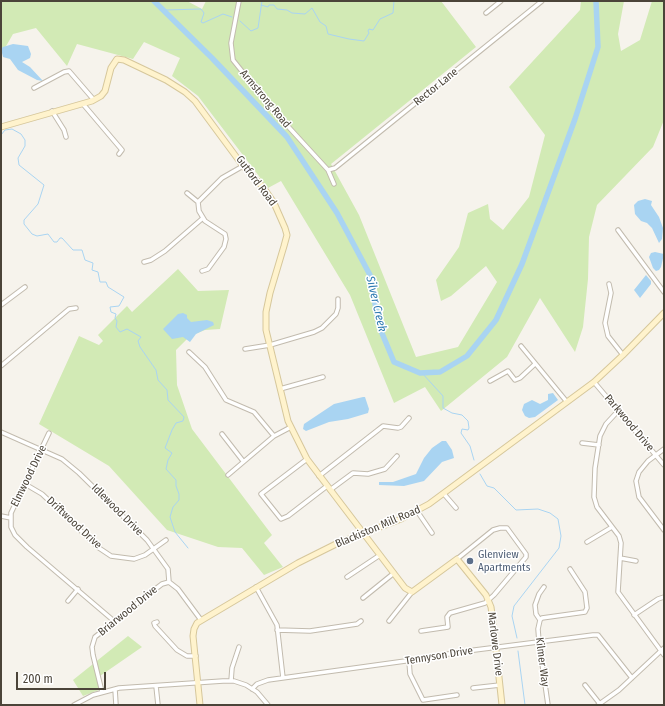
<!DOCTYPE html>
<style>
body{margin:0}
#map{position:relative;width:665px;height:706px;overflow:hidden;background:#f6f3ec;font-family:"Fira Sans Condensed",sans-serif}
canvas{display:block}
.frame{position:absolute;inset:0;border:2px solid #4b4439;pointer-events:none}
.scale{position:absolute;left:16px;top:672px;width:90px;height:18px;box-sizing:border-box;border:2px solid #4b4439;border-top:0;padding-left:5px;font-size:12px;line-height:14px;white-space:nowrap;color:#4b4439;-webkit-text-stroke:3px #fff;paint-order:stroke}
</style>
<div id="map">
<canvas width="665" height="706"></canvas>
<div class="frame"></div>
<div class="scale">200 m</div>
</div>
<script>
const ctx = document.querySelector('canvas').getContext('2d');
ctx.lineJoin = 'round';
function paint(path, color) {
  ctx.fillStyle = color;
  ctx.fill(path, 'evenodd');
}
function toPath(rows) {
  const path = new Path2D();
  for (const r of rows) {
    path.moveTo(r[0], r[1]);
    for (let i = 2; i < r.length; i += 2) path.lineTo(r[i], r[i + 1]);
  }
  return path;
}
function stroke(path, color, width, dash) {
  ctx.strokeStyle = color;
  ctx.lineWidth = width;
  ctx.lineCap = dash ? 'butt' : 'round';
  ctx.setLineDash(dash || []);
  ctx.stroke(path);
}
function label(font, color, halo, rows, align = 'center') {
  ctx.font = font + ' "Fira Sans Condensed",sans-serif';
  ctx.lineWidth = 3;
  ctx.setLineDash([]);
  ctx.textBaseline = 'middle';
  ctx.strokeStyle = halo;
  ctx.fillStyle = color;
  for (const [text, x, y, turn = 0] of rows) {
    ctx.save();
    ctx.translate(x, y);
    ctx.rotate((+turn || 0) * Math.PI / 180);
    ctx.textAlign = isNaN(turn) ? turn : align;
    if (halo) ctx.strokeText(text, 0, 0);
    ctx.fillText(text, 0, 0);
    ctx.restore();
  }
}
paint(toPath([
 [1,1,187,1,202,9,206,1,441,1,476,47,331,164,359,215,416,357,458,347,497,282,486,266,451,296,441,301,436,280,459,247,468,213,488,204,490,219,503,230,529,197,545,135,509,87,580,10,581,1,624,1,618,34,621,51,640,40,652,1,664,1,664,120,653,147,597,205,589,237,588,279,583,327,575,352,540,298,507,357,441,411,425,387,394,403,350,295,281,181,268,188,198,96,172,76,180,58,144,42,133,59,77,44,67,66,36,28,13,34,1,55],
 [178,269,198,291,229,290,220,329,205,330,190,336,176,350,177,385,192,429,272,535,264,543,283,567,264,575,242,548,218,547,167,530,109,466,39,424,79,336,99,345,103,341,98,335,127,306,132,312],
 [128,636,142,647,100,676,104,688,83,696,73,680]
]), '#d2eab5');
paint(toPath([
 [13,44,28,46,31,54,30,58,22,62,30,67,43,81,37,80,18,70,10,59,3,57,1,49,3,47],
 [645,199,652,201,651,205,659,217,663,228,662,239,659,243,652,228,647,223,641,221,635,214,634,205,638,201],
 [655,252,664,254,661,267,659,270,656,271,653,268,649,257,651,253],
 [646,275,651,281,651,284,640,298,634,290],
 [183,313,187,315,187,318,191,322,207,320,213,322,214,325,196,334,190,342,183,337,172,339,163,329,178,314],
 [553,393,558,400,535,417,529,418,525,416,522,410,524,404,532,400,540,404,548,400,548,394],
 [363,397,365,397,369,409,368,413,348,419,329,422,306,431,303,429,304,424,334,404],
 [442,441,446,441,452,450,454,458,442,462,424,481,404,486,379,485,379,482,393,482,416,474,424,458,432,448]
]), '#a9d4f2');
stroke(toPath([
 [261,5,268,7,269,5,274,5,277,9,287,10,292,13,305,14,312,8,320,22,326,26,328,34,349,39,364,41,369,33,368,31,369,29,373,30,380,19,393,13,394,1],
 [165,10,201,9,204,13,201,22,203,23,223,14,232,17],
 [240,21,251,31,258,28,262,1],
 [1,135,5,130,12,129,21,134,25,140,25,146,18,158,19,165,44,185,38,204,24,220,24,224,32,234,37,236,48,234,54,242,57,242,60,238,62,238,73,250,82,250,85,260,93,263,92,270,98,272,100,282,106,282,108,287,124,297,119,306,110,307,111,312,116,314,115,318,117,321,116,327,120,332,127,329,141,337,138,341,140,347,156,370,158,380,167,390,168,400,184,417,183,421,176,423,172,430,165,448,172,453,168,460,166,469,176,480,176,486,179,494,179,500,173,507,170,517,175,532,188,548],
 [422,373,443,396,443,408,452,413,462,415,468,421,469,428,468,430,462,429,461,433,470,446,474,460],
 [480,474,487,486,494,488,516,510,538,509,550,513,558,519,561,536,559,548,514,606,512,616,517,638],
 [518,651,525,705]
]), '#a9d4f2', 1);
stroke(toPath([
 [154,1,212,58,287,137,337,213,370,275,379,326,394,362,420,373,440,372,467,356,496,320,522,264,575,119,598,47,596,1]
]), '#a9d4f2', 5.5);
const street = toPath([
 [239,1,231,43,233,60,273,110,328,170,334,184],
 [486,13,501,1],
 [34,88,64,72,69,71,94,100],
 [83,104,122,150,119,154],
 [52,111,64,130,66,137],
 [328,170,335,168,542,1],
 [187,193,198,202],
 [618,230,664,292],
 [144,262,151,260,165,251,203,218],
 [202,271,208,269,224,247,226,239,225,234,205,221,199,211,198,202,222,178,243,166],
 [609,284,611,293,605,323,608,336,623,355],
 [1,305,25,287],
 [521,346,567,402],
 [245,349,270,345,314,332,322,328,336,314,338,308,338,299],
 [189,352,205,367,226,400,254,412,274,436],
 [1,366,69,309,76,308],
 [490,381,508,371,515,380,520,378,535,364],
 [594,382,664,465],
 [280,389,323,377],
 [618,411,606,424,600,436,595,468,594,497,597,507,619,536,621,543,618,592,664,655],
 [1,432,62,459,79,473,147,540,168,569,169,582,178,589,201,620],
 [49,433,11,513,11,527,15,535,27,547,114,621],
 [222,434,243,461],
 [582,443,599,445],
 [664,449,648,461,639,472,636,481,639,497,664,530],
 [307,459,261,494,281,519,288,516,327,486],
 [228,475,274,436,291,427],
 [319,476,378,430,383,426,398,428,401,427,409,418],
 [25,484,42,494,99,548,111,556,134,559,145,555,166,540],
 [330,490,353,473,368,474,385,469,397,456],
 [444,494,456,508],
 [417,511,432,533],
 [1,516,11,518],
 [587,542,612,527],
 [620,558,636,561],
 [347,577,380,555],
 [256,587,277,625,283,678],
 [544,587,539,594,535,605,536,614,540,620,538,629,539,642,548,705],
 [363,598,394,573],
 [68,601,78,589],
 [634,615,658,599,664,597],
 [540,620,542,618,585,612,587,608,585,592,570,569],
 [389,621,412,592],
 [157,622,154,623,155,626,177,650,187,656,196,656],
 [277,630,310,631,357,624,361,621],
 [421,631,448,627,447,617,450,613,485,603,494,595,526,557,526,554,507,528,500,528,493,530,457,559],
 [409,661,410,674,423,700,457,695],
 [231,681,232,668,239,647],
 [585,685,600,704],
 [156,686,158,705],
 [473,688,500,685],
 [115,689,116,705],
 [252,689,257,684,268,680,427,658,459,652,593,635,598,635,632,678],
 [102,692,93,655,92,647,95,637,149,594,162,584,169,582],
 [74,705,93,695,119,688,223,681,234,681,246,685,257,692,268,705],
 [598,705,619,690,664,648]
]);
const secondary = toPath([
 [1,127,92,101,101,96,105,91,111,68,117,59,124,60,166,80,185,92,195,101,243,166,263,187,274,203,285,228,287,235,284,246,270,293,266,312,266,330,288,421,307,459,405,588,412,592,457,559,486,595,491,607,493,622,502,705],
 [200,705,193,636,194,629,197,623,298,563,336,544,401,519,429,504,594,382,623,355,664,313]
]);
stroke(street, '#c2bbae', 5.5);
stroke(secondary, '#d6c79b', 7);
stroke(street, '#fff', 3.5);
stroke(secondary, '#fff3cd', 5);
for (const [x, y, r, color] of [
 [470,561,4,"#5c6f8a"]
]) {
  const dot = new Path2D();
  dot.arc(x, y, r, 0, 2 * Math.PI);
  ctx.fillStyle = color;
  ctx.fill(dot);
  stroke(dot, '#fff', 1.5);
}
label('11px', '#4b4439', '#fff', [
 ["Rector Lane",436,87,-39],
 ["Armstrong Road",265,99,50],
 ["Gutford Road",256,181,53],
 ["Parkwood Drive",629,423,50],
 ["Elmwood Drive",29,476,-64],
 ["Idlewood Drive",117,510,45],
 ["Driftwood Drive",74,523,43],
 ["Blackiston Mill Road",378,527,-23],
 ["Briarwood Drive",128,611,-39],
 ["Marlowe Drive",495,644,83],
 ["Tennyson Drive",439,656,-9],
 ["Kilmer Way",542,662,83]
]);
label('11px', '#4e5e75', '#fff', [
 ["Glenview",478,555],
 ["Apartments",478,568]
], 'left');
label('italic 12px', '#2e7ab2', '#fff', [
 ["Silver Creek",376,304,77]
]);
</script>
